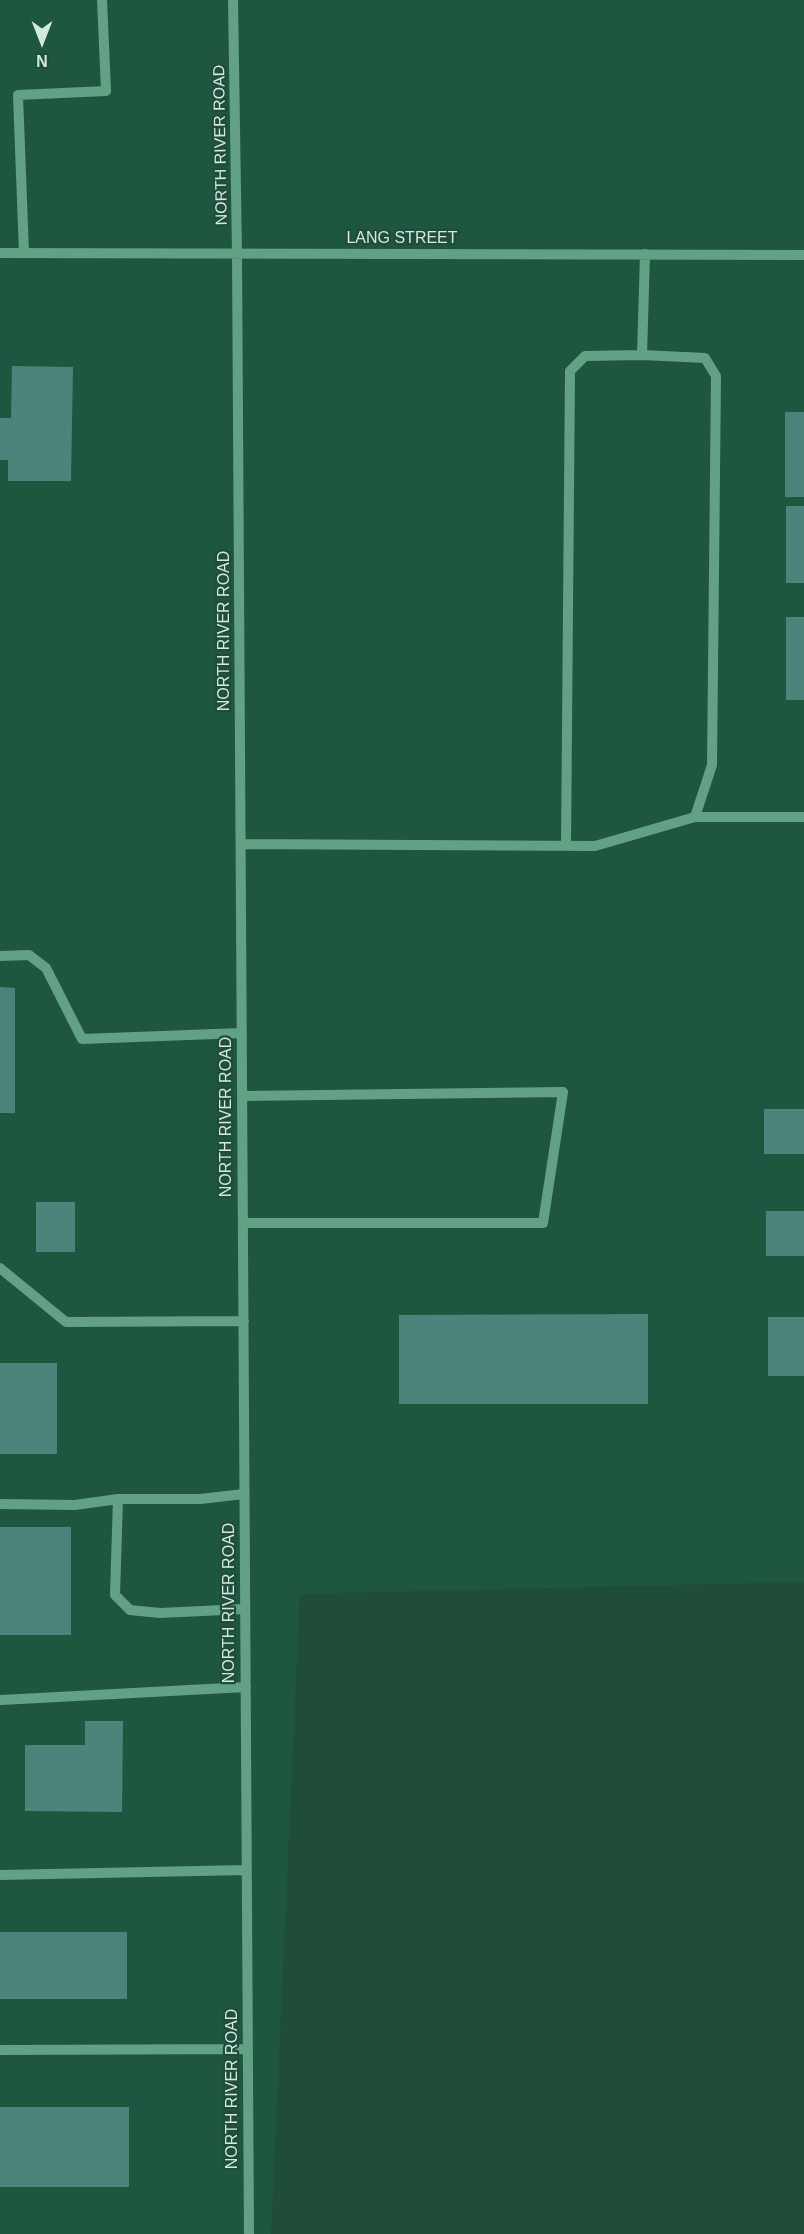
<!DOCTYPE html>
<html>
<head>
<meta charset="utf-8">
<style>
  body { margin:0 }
  #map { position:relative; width:804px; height:2234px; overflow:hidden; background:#204c3a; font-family:Helvetica,sans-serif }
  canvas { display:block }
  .north { position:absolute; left:12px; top:12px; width:60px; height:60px; -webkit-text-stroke:4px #204c3a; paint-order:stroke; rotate:180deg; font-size:16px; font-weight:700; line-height:24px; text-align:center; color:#d2eade }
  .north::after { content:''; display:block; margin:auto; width:21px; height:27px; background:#d2eade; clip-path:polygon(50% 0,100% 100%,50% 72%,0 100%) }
</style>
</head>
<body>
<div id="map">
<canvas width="804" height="2234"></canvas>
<div class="north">N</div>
</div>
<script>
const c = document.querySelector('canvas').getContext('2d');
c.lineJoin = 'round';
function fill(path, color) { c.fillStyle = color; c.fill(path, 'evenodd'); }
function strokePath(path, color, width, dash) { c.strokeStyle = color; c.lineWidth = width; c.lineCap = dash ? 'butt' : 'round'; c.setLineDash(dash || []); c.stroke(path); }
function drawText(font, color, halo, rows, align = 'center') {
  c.font = font + ' Helvetica,sans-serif'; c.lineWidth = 4.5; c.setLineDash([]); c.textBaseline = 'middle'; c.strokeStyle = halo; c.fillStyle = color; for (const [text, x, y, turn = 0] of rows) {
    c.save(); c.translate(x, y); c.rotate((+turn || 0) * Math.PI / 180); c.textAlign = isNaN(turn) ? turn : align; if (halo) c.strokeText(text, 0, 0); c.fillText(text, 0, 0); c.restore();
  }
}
const built = new Path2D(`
  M0 0H804V1582L300 1594 271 2234H0Z`);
const building = new Path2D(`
  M12 366 73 367 71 481H8V460H0V418H11Z
  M785 412H804V497H785Z
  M786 506H804V583H786Z
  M786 617H804V700H786Z
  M0 987 15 988V1113H0Z
  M764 1109H804V1154H764Z
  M36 1202H75V1252H36Z
  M766 1211H804V1256H766Z
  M648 1314V1404H399V1315Z
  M768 1317H804V1376H768Z
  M0 1363H57V1454H0Z
  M0 1527H71V1635H0Z
  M85 1721H123L122 1812 25 1811V1745H85Z
  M0 1932H127V1999H0Z
  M0 2107H129V2187H0Z`);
const minor = new Path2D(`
  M233 0 237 254 249 2234
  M0 253 804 255
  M24 253 18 95 106 91 102 0
  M645 254 642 355 705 358 716 376 712 765 695 817
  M241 844 595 846 695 817H804
  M566 846 570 371 585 356 642 355
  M0 956 29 955 46 968 82 1039 242 1033
  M242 1096 563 1092 543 1223H243
  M0 1268 66 1322 244 1321
  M118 1499 115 1595 130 1610 160 1613 245 1609
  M0 1504 75 1505 118 1499H200L244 1494
  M1 1700 246 1687
  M0 1875 247 1870
  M0 2050 248 2049`);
const streetNames = [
  ["NORTH RIVER ROAD",221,145,-91],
  ["LANG STREET",402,239],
  ["NORTH RIVER ROAD",225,631,-90],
  ["NORTH RIVER ROAD",227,1117,-90],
  ["NORTH RIVER ROAD",230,1603,-90],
  ["NORTH RIVER ROAD",233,2089,-90]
];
fill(built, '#1f5640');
fill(building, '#4d837b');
strokePath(minor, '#63a185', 10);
drawText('16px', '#d2eade', '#204c3a', streetNames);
</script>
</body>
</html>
